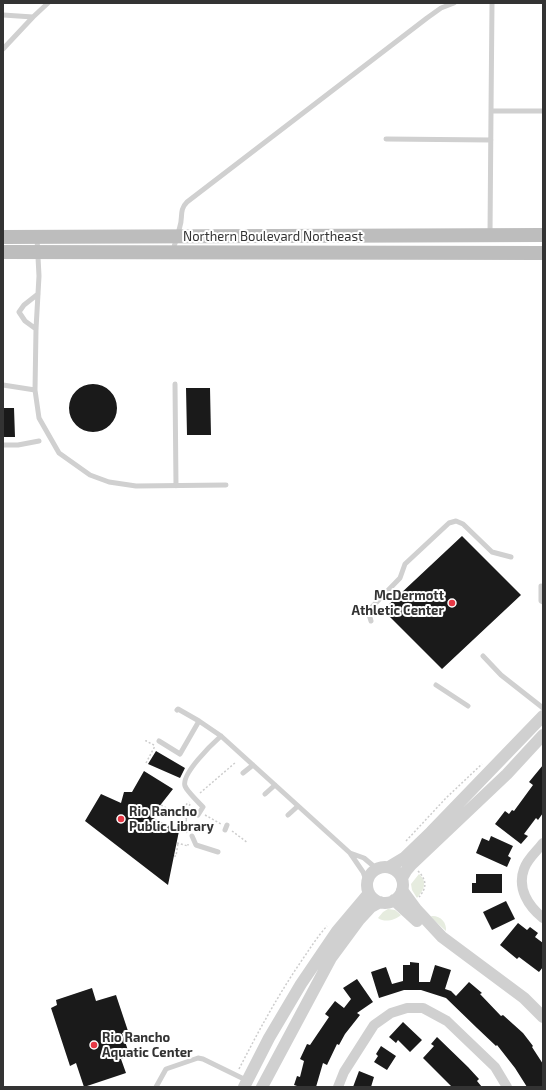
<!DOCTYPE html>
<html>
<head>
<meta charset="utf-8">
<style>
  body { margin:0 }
  #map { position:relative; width:546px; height:1090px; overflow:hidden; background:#fff; font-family:"Exo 2",sans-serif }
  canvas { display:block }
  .frame { position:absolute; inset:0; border:4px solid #333; pointer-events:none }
</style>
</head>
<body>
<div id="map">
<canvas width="546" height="1090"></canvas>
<div class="frame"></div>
</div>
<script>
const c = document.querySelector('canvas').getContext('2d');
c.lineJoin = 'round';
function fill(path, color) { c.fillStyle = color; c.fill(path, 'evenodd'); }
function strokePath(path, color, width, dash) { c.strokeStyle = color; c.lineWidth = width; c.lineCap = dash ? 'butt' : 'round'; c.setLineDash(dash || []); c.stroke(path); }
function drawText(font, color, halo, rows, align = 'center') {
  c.font = font + ' "Exo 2",sans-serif'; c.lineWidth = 4; c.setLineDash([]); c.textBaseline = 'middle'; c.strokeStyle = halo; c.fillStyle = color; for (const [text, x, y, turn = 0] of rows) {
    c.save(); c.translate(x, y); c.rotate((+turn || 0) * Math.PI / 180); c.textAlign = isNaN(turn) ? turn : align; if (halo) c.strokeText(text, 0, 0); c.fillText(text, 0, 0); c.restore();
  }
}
const green = new Path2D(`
  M419 874C428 882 424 890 417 898L412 890 411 884Z
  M388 909 395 910 401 915C395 920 385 923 378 918L383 912Z
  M431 916C440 915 447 922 446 931L433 919Z`);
const building = new Path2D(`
  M69 408a24 24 0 1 1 48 0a24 24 0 1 1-48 0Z
  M186 388H210L211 435H187Z
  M3 408H14L15 437H3Z
  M462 536 521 595 442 669 383 610Z
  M156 751 185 768 180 778 148 764Z
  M543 765V813L538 820 536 818 524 834 528 836 521 844 495 824 505 811 509 814 512 810 514 811 533 785 529 782Z
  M144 771 173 789 151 817 179 831 168 885 85 821 101 794 121 803 124 792H132Z
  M491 836 513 846 508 856 511 858 507 867 476 853 482 838 489 841Z
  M476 874H502V893H472V883H476Z
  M506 901 515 919 492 930 483 912Z
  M518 923 527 930 530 927 538 933 535 937 543 943V967L539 972 519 957 517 959 500 945Z
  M410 962 419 963V982H430L435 965 451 970 445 989 451 991 456 996 469 982 482 993 480 994 501 1016 503 1015 523 1033 533 1046 532 1047 543 1064V1087H527L515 1068 497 1045 496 1046 477 1028 446 998 421 990H404L379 998 371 972 386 967 392 984 403 981V965H410Z
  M357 979 373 1002 357 1013 360 1015 345 1034 339 1045 337 1044 327 1065 323 1063 316 1087H300L294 1085 297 1076 300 1077 304 1061 300 1059 307 1044 310 1045 329 1017 325 1014 335 1001 344 1008 351 999 343 988Z
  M92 988 96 1001 116 995 128 1031 122 1033 130 1056 121 1059 126 1073 84 1087 76 1063 70 1066 51 1008 57 1005 56 1000Z
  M403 1022 422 1040 410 1052 398 1040 396 1043 389 1037Z
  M437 1037 468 1067 479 1079 477 1081 482 1087H452L423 1058 434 1046 431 1044Z
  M381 1046 396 1056 387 1070 374 1062 378 1056 376 1054Z
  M359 1071 374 1077 371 1087H353Z`);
const path = new Path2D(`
  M146 740V741L154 745
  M146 763 155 746
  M200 793 236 762
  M161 805 187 819
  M177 813 189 802
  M205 815 221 824
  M232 831 248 843
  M187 833 185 827 190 803
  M406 841 446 798 482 764
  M177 843 188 846V844
  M174 856H176L178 843
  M418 871C427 880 427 888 419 897
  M239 1069C258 1032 277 997 300 963 309 950 317 937 327 926`);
const service = new Path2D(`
  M3 15 33 17 48 3
  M3 49 33 17
  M491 111 492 3
  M386 139 491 140
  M490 234 491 111H543
  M37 238 39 276 36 329 35 390 39 418 59 453 90 475 109 482 136 486 226 485
  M173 251C175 242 178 235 180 226 183 217 179 210 187 202L427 18 441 8 454 3
  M36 329 25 321 19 312 24 305 38 294
  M175 384 176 486
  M3 385 35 390
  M3 445H18L39 441
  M541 586V601L543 602
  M371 621 368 611 400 578 405 564 449 523 456 521 463 524 492 552 511 557
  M483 656 501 675 543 708
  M436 685 468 706
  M177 710 178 709 199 721 221 736 350 853 363 872 367 883
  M159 741 180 754 199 721
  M243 773 253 765
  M265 794 275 785
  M198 815 203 807C198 802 187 791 185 786 181 774 212 744 221 736
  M288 815 298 806
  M225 830 227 825
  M192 836 196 845 218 852
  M350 853 364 858 377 869
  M156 1087 166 1069 198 1058 203 1059 248 1081`);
const minor = new Path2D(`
  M543 843C537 851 527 859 524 869 517 888 528 906 543 918
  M338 1087 344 1072 374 1025 391 1013 407 1008H423L447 1021 495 1067 507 1087`);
const tertiary = new Path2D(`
  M367 885a18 18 0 1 1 36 0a18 18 0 1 1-36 0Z
  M389 867 404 858 431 832 543 716
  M402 878 406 871 411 865 507 774 543 735
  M402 890 416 909 442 937 524 998 543 1017
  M394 900 417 921
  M244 1087 269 1038 301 984 337 931 369 893
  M262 1087 331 958 359 920 371 907 380 902`);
const secondary = new Path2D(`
  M3 237 543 235
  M3 252 543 253`);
const markers = [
  [452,603,4,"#e63946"],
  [121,819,4,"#e63946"],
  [94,1045,4,"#e63946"]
];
const streetNames = [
  ["Northern Boulevard Northeast",273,237]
];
const poiNames = [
  ["McDermott",444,596,"right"],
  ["Athletic Center",444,611,"right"],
  ["Rio Rancho",129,812],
  ["Public Library",129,827],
  ["Rio Rancho",102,1038],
  ["Aquatic Center",102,1053]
];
fill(green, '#e6ecdf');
fill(building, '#1a1a1a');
strokePath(path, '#cdcdcd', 1.5, [2, 2]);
strokePath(service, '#d0d0d0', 5);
strokePath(minor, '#d0d0d0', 10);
strokePath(tertiary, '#d0d0d0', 12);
strokePath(secondary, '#bdbdbd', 14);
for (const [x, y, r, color] of markers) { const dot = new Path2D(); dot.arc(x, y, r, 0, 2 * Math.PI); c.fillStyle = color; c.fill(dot); strokePath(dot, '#fff', 1.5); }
drawText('13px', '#333', '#fff', streetNames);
drawText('bold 13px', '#333', '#fff', poiNames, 'left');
</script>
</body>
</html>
